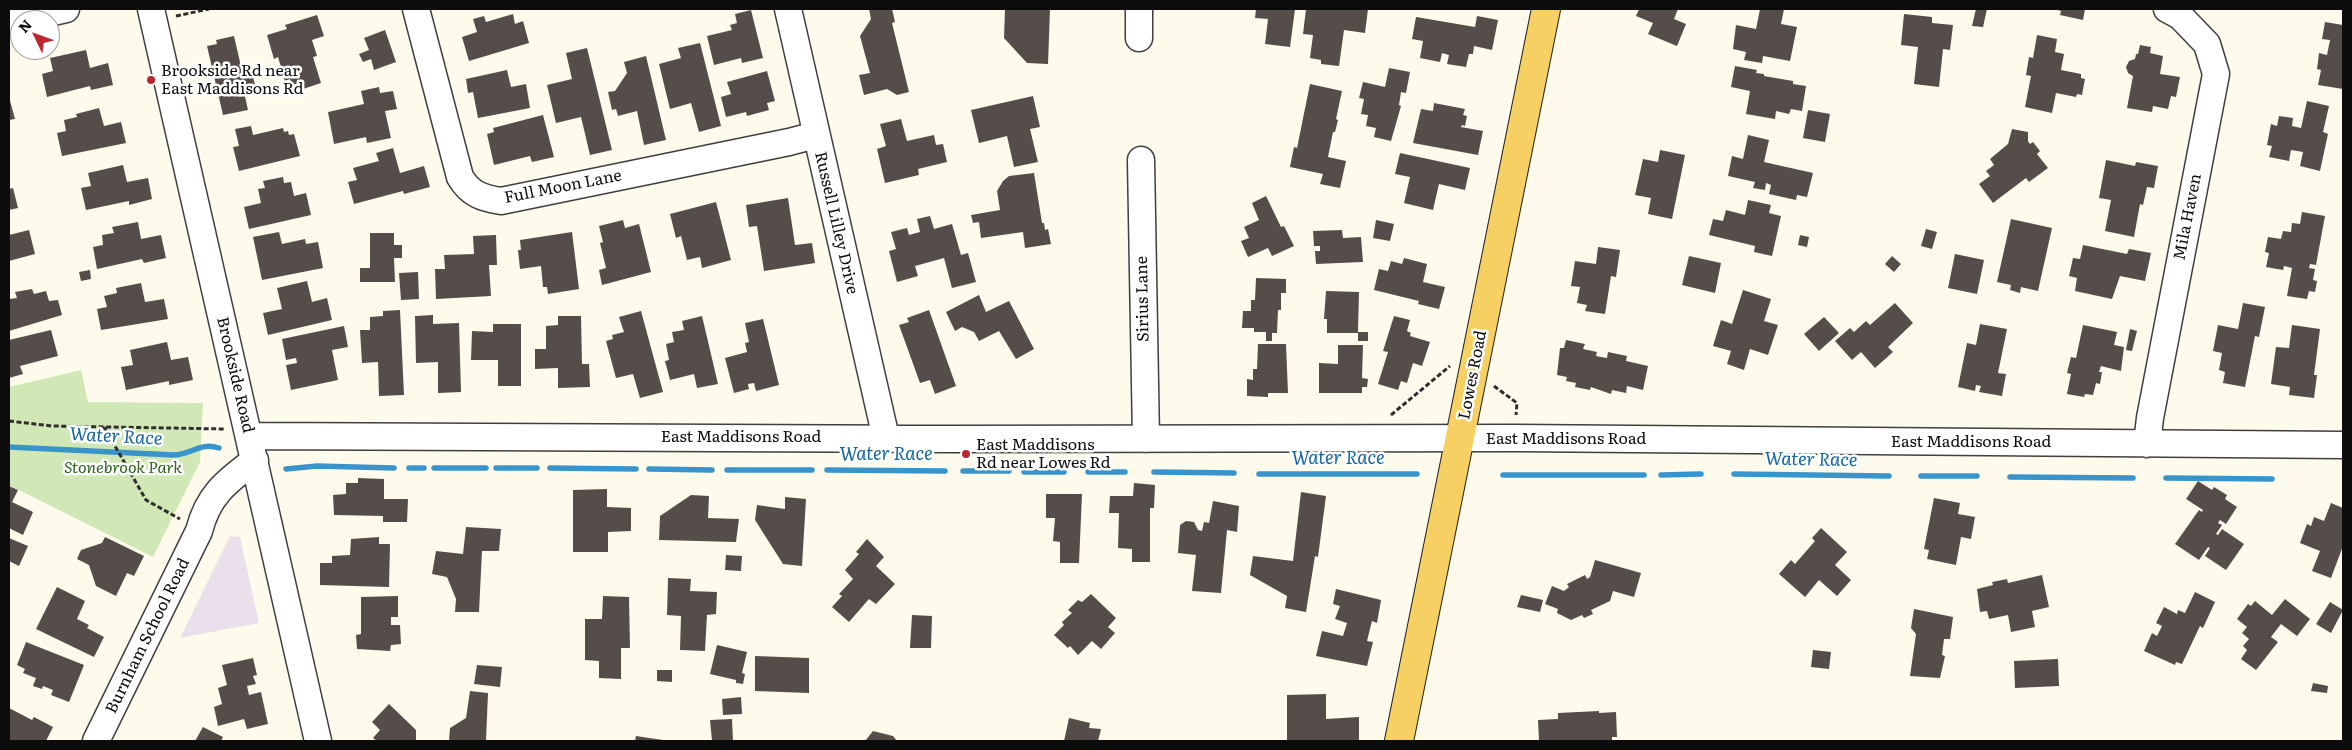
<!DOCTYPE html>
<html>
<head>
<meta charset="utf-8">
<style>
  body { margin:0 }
  #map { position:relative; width:2352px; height:750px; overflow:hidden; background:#fffbec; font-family:Literata,serif }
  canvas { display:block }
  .frame { position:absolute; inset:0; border:10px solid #0c0c0c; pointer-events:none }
  .north { position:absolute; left:10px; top:10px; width:50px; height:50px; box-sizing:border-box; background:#fff; border:1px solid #9e9e9e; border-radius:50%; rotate:312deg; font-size:14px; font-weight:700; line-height:20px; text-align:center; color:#0c0c0c }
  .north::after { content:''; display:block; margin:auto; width:18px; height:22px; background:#bb2630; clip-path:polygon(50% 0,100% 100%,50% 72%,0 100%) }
</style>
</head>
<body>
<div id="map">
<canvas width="2352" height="750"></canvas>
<div class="frame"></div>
<div class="north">N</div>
</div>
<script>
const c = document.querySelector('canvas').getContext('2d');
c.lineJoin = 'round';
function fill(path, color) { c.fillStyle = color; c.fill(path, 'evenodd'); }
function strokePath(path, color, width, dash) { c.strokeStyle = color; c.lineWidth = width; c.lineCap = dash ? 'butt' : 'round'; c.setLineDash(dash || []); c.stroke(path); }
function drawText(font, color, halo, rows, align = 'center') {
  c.font = font + ' Literata,serif'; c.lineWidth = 5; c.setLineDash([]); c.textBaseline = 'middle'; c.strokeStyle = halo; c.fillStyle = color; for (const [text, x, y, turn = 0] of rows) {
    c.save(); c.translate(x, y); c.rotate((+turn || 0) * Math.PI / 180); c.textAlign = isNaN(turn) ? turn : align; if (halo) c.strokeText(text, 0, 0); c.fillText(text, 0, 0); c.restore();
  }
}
const industrial = new Path2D(`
  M230 536 240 537 259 623 180 638Z`);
const green = new Path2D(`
  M81 370 88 402 203 403 200 462 153 557 9 485V387Z`);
const stream = new Path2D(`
  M9 447 174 455C193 454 200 442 219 448
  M409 468H424
  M434 468H486
  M496 468H537
  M550 468 636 469
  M286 469 317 466 394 468
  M649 469 712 470
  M727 470H812
  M827 470 945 471
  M963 471H1009
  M1024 472H1064
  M1088 472H1125
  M1154 472 1234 473
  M1259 474H1417
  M1734 474 1889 476
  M1503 475H1644
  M1661 475 1701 474
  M1921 476H1977
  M2010 477 2133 478
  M2166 478 2272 479`);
const building = new Path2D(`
  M869 9H892L895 22 892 23 909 92 897 95 887 89 864 95 859 75 870 73 860 36 871 19Z
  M1005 9H1050L1048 64 1027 63 1004 38Z
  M1256 9H1295L1290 47 1265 44 1268 19 1255 18Z
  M1306 9H1368L1365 33 1344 30 1339 66 1321 64V60L1310 58 1313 35 1303 34Z
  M1639 9H1678L1674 19 1686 24 1677 46 1648 34 1653 23 1636 16Z
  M1760 9H1784L1781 24 1797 27 1790 61 1763 56 1762 63 1744 60 1746 52 1733 49 1736 25 1756 29Z
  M1976 9H1987L1983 27 1972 26Z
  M2055 9H2085L2083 20 2060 15 2061 11Z
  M751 10 763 58 742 63 741 58 714 65 707 36 732 30 730 25 737 23 735 14Z
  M513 14 515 24 523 21 529 43 469 61 462 37 477 32 473 19 484 16 486 22Z
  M1904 14 1932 17V23L1953 25 1950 50 1943 49 1939 87 1914 84 1918 47 1901 45Z
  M317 15 324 36 312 40 317 56 313 57 321 83 294 92 290 79 285 81 278 57 274 59 267 35 287 29 285 25Z
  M1477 16 1498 20 1492 50 1474 46 1473 54H1469L1466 67 1447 64 1449 55 1442 53 1440 62 1420 58 1423 41 1412 39 1416 17 1475 27Z
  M2325 22 2343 25V89L2318 85 2321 70 2317 69 2319 53 2327 55 2330 40 2322 39Z
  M385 30 396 62 374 70 371 59 363 62 359 54 369 50 364 38Z
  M2037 35 2057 39 2055 52 2064 54 2061 70 2081 74V78L2085 79 2082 95 2077 94 2076 97 2056 93 2052 113 2025 107 2031 76 2026 75 2029 57 2033 58Z
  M234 36 243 75 252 73 256 89 244 92 248 110 223 115 207 46 217 44 216 40Z
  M700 43 721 126 699 132 691 103 670 109 659 64 681 58 678 48Z
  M2140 45 2151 47 2150 53 2163 56 2160 74 2180 77 2176 97 2171 96 2168 109 2153 106 2152 112 2127 108 2133 76 2128 73 2126 67 2129 61 2135 59 2136 54H2138Z
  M587 48 612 150 590 155 581 117 556 123 547 85 572 79 566 53Z
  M86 50 90 68 108 63 113 85 91 90 90 86 47 97 42 74 53 71 50 58Z
  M646 56 666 140 644 145 637 111 618 116 616 109 612 110 608 92 615 91 627 73 624 62Z
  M1735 66 1757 70 1756 73 1764 74V76L1793 81V84L1806 86 1802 111 1791 109 1789 114 1776 111 1775 119 1746 114 1750 91 1731 87Z
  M1389 68 1410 72 1406 93 1401 92 1399 105 1401 106 1391 141 1374 137 1376 128 1366 126 1368 115 1361 114 1364 99 1359 98 1363 82 1385 87Z
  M507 70 511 87 526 84 530 108 478 118 473 92 468 93 466 79Z
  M767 71 775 101 767 103 769 110 747 116 746 112 726 117 721 97 731 94 727 82Z
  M1310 84 1342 91 1336 119 1338 120 1335 132H1333L1328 157 1346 161 1340 188 1320 184 1323 174 1290 167 1294 147 1297 148Z
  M379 87 380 93 393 91 397 109 385 111 391 138 367 143 366 137 334 144 328 112 364 104 361 91Z
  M1033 96 1040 127 1030 129 1038 162 1014 167 1007 136 979 143 971 110Z
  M9 97 15 119 9 120Z
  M2307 101 2329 106 2323 132 2328 134 2320 171 2300 166 2303 152 2291 150 2289 161 2269 157 2272 146 2267 145 2271 124 2277 126 2279 116 2293 118 2292 126 2301 128Z
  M1434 103 1465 109 1463 115 1467 116 1465 126 1462 125 1461 127 1483 131 1478 155 1413 143 1421 109 1433 111Z
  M99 108 104 126 121 122 126 143 62 156 57 133 66 131 64 120 77 117 76 114Z
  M1808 110 1830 114 1825 142 1803 138Z
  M543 115 554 157 532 162 530 156 494 165 487 134 494 132 493 128Z
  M901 119 907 141 934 135 936 145 943 144 947 162 918 169 919 175 885 183 877 149 886 146 880 124Z
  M251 126 253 135 283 128 284 132 288 131 289 135 294 134 300 156 239 171 233 147 239 146 235 129Z
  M2012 129 2028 132V141L2030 144 2033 142 2040 151 2037 154 2048 168 2029 182 2026 178 1993 203 1979 184 1990 176 1986 171 1994 165 1990 159 2008 144Z
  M1748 135 1769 140 1764 162 1813 173 1807 197 1797 195 1796 200 1769 194 1771 185 1766 183 1765 190 1753 188 1755 182 1728 176 1732 156 1743 159Z
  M393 148 400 173 424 166 430 187 404 194 403 191 354 204 348 182 357 180 353 168 379 161 376 153Z
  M1660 150 1685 155 1672 219 1648 214 1651 198 1635 195 1643 159 1658 162Z
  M1400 153 1470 168 1465 190 1439 184 1433 210 1404 203 1410 177 1395 174Z
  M2106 160 2135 166 2136 162 2158 166 2154 188 2147 187 2143 205 2140 204 2134 237 2105 231 2111 200 2099 198Z
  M123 165 127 182 148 178 152 199 129 205V201L86 210 81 188 91 186 88 173Z
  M1034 173 1042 223H1044L1045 230 1048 229 1051 244 1025 248 1023 232 981 238 979 222 973 223 971 215 1000 210 997 191 1003 181 1009 176Z
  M283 177 284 183 291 182 294 196 306 193 311 215 249 229 244 207 261 203 258 189 265 188 263 181Z
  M13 188 18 208 9 210V189Z
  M1266 196 1281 227 1284 226 1294 246 1272 256 1268 248 1248 257 1241 241 1249 238 1244 227 1259 220 1252 203Z
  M788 198 795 245 812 243 815 263 764 271 757 226 749 227 746 205Z
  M1748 200 1771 205 1769 213 1781 216 1772 256 1754 252 1755 246 1709 235 1713 219 1723 221 1726 210 1745 215Z
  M716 202 731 260 702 268 700 257 687 260 681 236 676 238 670 214Z
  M2302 212 2325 216 2316 265 2310 264 2309 268 2315 269 2313 280 2317 281 2315 292 2309 291 2307 299 2287 296 2292 268 2284 266 2283 270 2266 267 2269 253 2265 252 2268 237 2281 239 2283 231 2291 232 2292 223 2300 224Z
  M930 216 934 229 952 224 961 255 968 253 976 282 952 288 944 258 915 266 918 276 897 282 889 251 896 249 891 232 907 228 909 235 920 232 917 219Z
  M2011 219 2052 228 2038 291 2021 287 2020 293 2010 290 2011 285 1997 282Z
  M623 220 625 228 639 224 651 272 602 285 599 270 606 268 600 243 603 242 599 226Z
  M1376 220 1394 224 1390 241 1373 238Z
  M138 222 141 239 161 235 166 258 144 263 142 259 97 269 93 247 103 245 102 235 114 233 112 227Z
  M1926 229 1937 232 1932 249 1921 246Z
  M29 230 35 254 9 261V235Z
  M1342 230 1343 238 1361 237 1363 262 1316 264 1315 251H1320V246H1314L1313 231Z
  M279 232 282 244 305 239 306 244 318 242 323 268 262 280 253 237Z
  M572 232 579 289 548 294 547 287H543L541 266 520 269 518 250H521L520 240Z
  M370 233H394V245H402V258H394L395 282H360V268H370Z
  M496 235 497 265H489L491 296 436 299 435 269H445L444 255 474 254 473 236Z
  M1800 235 1809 237 1807 247 1798 245Z
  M2083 245 2127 254 2129 249 2151 253 2145 281 2120 276 2112 299 2075 291 2077 278 2069 276 2073 258 2080 259Z
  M1598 247 1620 250 1616 277 1611 276 1605 314 1585 311 1587 305 1577 303 1580 287 1571 286 1575 261 1596 264Z
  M1955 254 1984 260 1977 294 1948 288Z
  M1689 256 1721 263 1715 293 1682 285Z
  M1892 256 1901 264 1894 272 1885 264Z
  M1404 258 1427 264 1423 282 1445 287 1439 309 1418 304 1419 301 1374 290 1379 269 1388 271 1391 261 1402 264Z
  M90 270 91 279 81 281 79 272Z
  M418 272 419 299 401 300 399 273Z
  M1256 278 1286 279V293H1281V310H1278L1277 333H1272V341H1266V332H1254V328H1242L1243 311H1251V300H1255Z
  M307 281 312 302 327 298 332 320 268 335 263 313 282 309 277 288Z
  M141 283 145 302 164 299 168 319 101 330 97 309 107 307 104 296 117 293 116 288Z
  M32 289 34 294 46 291 49 301 58 300 62 315 9 331V299L17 298 15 292Z
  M1743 290 1771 299 1764 321 1778 325 1768 355 1750 349 1744 370 1727 364 1731 351 1713 346 1721 320 1732 324Z
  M1326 291 1359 292 1358 332H1368V341H1358V333H1327V319H1324Z
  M979 295 986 312 1009 301 1034 349 1016 359 999 331 979 341 974 332 962 327 955 331 946 312Z
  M1895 303 1913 323 1888 347 1893 352 1875 368 1861 352 1852 360 1835 341 1850 328 1854 332 1866 321 1870 325Z
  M2243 303 2265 307 2259 337 2255 336 2245 387 2223 383 2225 372 2219 370 2222 353 2213 351 2218 325 2238 329Z
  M400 310 404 395 379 396 378 362 362 363 360 330H370V317L383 316V311Z
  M929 310 956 386 935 394 930 380 920 383 899 325 909 322 907 318Z
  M641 311 663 392 640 398 633 374 616 378 606 341 613 339 612 335 624 332 619 317Z
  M433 315V324L459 323 461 392 438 393V362L416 363 415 316Z
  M558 316H581L582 364H589L590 387 558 388V368L535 369V349H546V326L558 325Z
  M702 316 718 384 697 388 694 374 670 380 665 361 669 360 666 344 674 342 672 332 684 330 682 321Z
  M1394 316 1410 320 1407 331 1411 333 1410 336 1430 342 1422 366 1413 363 1407 383 1401 381 1398 390 1378 384 1388 352 1383 351Z
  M1824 317 1839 333 1819 351 1804 334Z
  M763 319 779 385 756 391 754 383 748 384 749 389 734 393 725 358 747 352 745 343 749 342 745 323Z
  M493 324H521V386H498V360H471L472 331 493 332Z
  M1980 324 2007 329 1998 373 2006 374 2002 396 1979 392 1981 386 1976 385 1975 391 1958 387 1967 343 1976 345Z
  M2083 325 2117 332 2114 345 2124 347 2121 371 2101 366 2099 372H2102L2100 384 2096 383 2093 395 2085 394 2084 397 2067 394 2071 374 2067 373 2071 357 2076 358Z
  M2292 325 2320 329 2314 375H2317L2314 398 2289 395 2290 387 2271 384 2276 347 2289 348Z
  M344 326 348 347 332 350 338 380 291 390 286 365 297 363 296 358 286 360 282 339Z
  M2130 329 2137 331 2132 351 2126 350Z
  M51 330 58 356 20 366 23 374 9 378V340Z
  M1566 340 1585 344 1583 349 1597 352 1596 356 1607 358 1608 352 1627 356 1626 361 1648 366 1643 390 1627 386 1626 393 1612 390 1611 394 1591 387 1590 390 1575 387 1576 383 1566 381 1567 377 1557 375 1560 348H1564Z
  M167 342 171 360 188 357 193 380 169 385V381L126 390 121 367 133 365 130 350Z
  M1258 344H1286L1288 393H1268V397L1247 396V379L1253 380V369H1257Z
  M1338 345H1363L1362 378 1368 379 1367 387H1362V393H1319V363L1338 364Z
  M358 478 384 479V499H408L407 522H383V516L334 515 333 495 346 494V483H358Z
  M2198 481 2212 490 2214 487 2227 495 2225 499 2237 507 2226 524 2220 520 2218 523 2222 525 2216 534 2218 535 2222 529 2244 544 2226 570 2205 556 2210 548 2208 547 2199 560 2175 544 2199 510 2202 512 2203 510 2186 499Z
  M1134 483 1155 485 1154 508H1150V562H1132V549L1118 548 1119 513H1109L1110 496H1133Z
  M9 486 18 490 12 502 33 512 23 535 9 528Z
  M607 489V507L631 508V531L608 532V552H573V490Z
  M1301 492 1326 496 1318 557 1315 556 1306 612 1285 608 1287 596 1250 575 1253 556 1293 561Z
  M1046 494H1082L1079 563H1060V542L1053 541 1055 518H1046Z
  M691 495 709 496 708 518 739 519 736 542 659 540 660 516Z
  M785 497 806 499 802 566 783 564 755 520 757 505 785 509Z
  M1934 498 1960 503 1958 514 1975 517 1971 539 1961 537 1956 565 1927 559 1929 550 1924 549Z
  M1213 501 1239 506 1237 532 1227 530 1221 593 1192 591 1196 555 1178 553 1180 525 1186 521 1194 522 1198 530 1202 531 1204 522 1209 523Z
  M2331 503 2343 508V546L2331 578 2312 571 2320 551 2300 543 2307 524 2311 526 2314 517 2324 521Z
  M466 527 501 529 499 551H482L479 612H455L456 599 447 577 432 574 436 551 463 554Z
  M1821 528 1847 552 1835 565 1851 580 1837 596 1819 580 1805 597 1779 574 1791 560 1795 564 1815 541 1812 538Z
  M105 537 144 556 134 576 127 573 116 596 96 586 89 565 77 559 81 550 102 543Z
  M379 537V544H390L389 587 320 585V563H332V556L350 555 351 539Z
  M9 538 28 546 19 566 9 561Z
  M867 539 884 557 876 566 895 584 876 604 869 599 849 622 832 607 842 596 839 594 853 579 845 570 859 554 856 552Z
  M726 555 742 556 741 571 725 570Z
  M1595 560 1641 573 1634 597 1613 591 1610 601 1591 610 1593 614 1584 618 1582 615 1571 620 1557 613 1558 609 1545 604 1552 586 1564 591 1569 587 1567 584 1585 575 1587 579 1590 577Z
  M2042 575 2049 607 2032 611 2035 627 2011 632 2008 615 1989 619 1987 611 1980 612 1977 589 1993 585 1992 582 2007 579 2008 583Z
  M668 578 691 579 690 591 717 592 716 614 707 615 705 651 680 650 681 616 667 615Z
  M57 587 85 601 77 619 89 625 87 628 104 637 94 657 36 629Z
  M1336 589 1381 600 1377 623 1372 621 1367 641 1373 642 1367 666 1316 656 1322 631 1343 636 1347 623 1335 619 1340 606 1333 604Z
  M2195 592 2215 602 2203 628 2200 626 2182 664 2176 662 2175 665 2144 651 2152 633 2157 636 2162 626 2156 623 2164 607 2177 614 2178 610 2185 613Z
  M1091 594 1116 618 1108 627 1115 633 1101 649 1092 641 1078 655 1070 646 1068 648 1054 635 1064 625 1062 622 1072 613 1068 610 1078 600 1082 602Z
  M1521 595 1543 600 1540 612 1517 607Z
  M398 596V617H391V625H400L401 644 391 645 390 651 357 649 356 635 361 634V597Z
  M603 596 629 597 630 648H621V679L599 678V661L585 660V619H602Z
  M2285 599 2310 619 2297 636 2281 624 2271 637 2278 642 2256 670 2241 659 2247 650 2243 646 2249 639 2242 633 2247 627 2237 619 2248 604 2251 606 2255 601 2272 615Z
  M2330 602 2343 610 2331 633 2316 624Z
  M1914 609 1953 617 1950 639H1944L1942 655 1945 656 1940 678 1910 676 1916 634 1911 628Z
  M912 615 932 616 931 648H910Z
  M26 642 84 665 69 702 51 695 53 690 43 686 42 689 33 686 36 678 23 673 25 669 17 665Z
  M717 645 747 652 742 673 745 674 743 684 736 683V680L710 674Z
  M1813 650 1831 652 1829 669 1811 667Z
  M755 656 809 658V693L755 691Z
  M253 658 257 675 253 676 256 684 247 686 249 695 261 692 268 724 247 729 244 719 218 726 214 707 222 704 218 688 227 685 222 665Z
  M2058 659 2059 686 2015 688 2014 661Z
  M477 665 502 667 500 687 474 684Z
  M657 670H672V682L657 681Z
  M2313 683 2328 686 2327 693 2311 691Z
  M470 691 488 693 486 741H449L450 728 466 718Z
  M1326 694V719L1359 717V741H1287V695Z
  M741 697 742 714 723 715 722 699Z
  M389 704 416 730V741H377L373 738 380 730 372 722Z
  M9 708 32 720 34 717 53 727 46 741H9Z
  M1599 711V713L1616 712 1617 737H1612V741H1539L1538 720 1558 719V713Z
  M1069 718 1090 723 1089 728 1101 729 1098 741H1064Z
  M732 719 733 741H712L710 720Z
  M203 727 223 737 221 741H195Z
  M873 731 893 736 897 741H865Z
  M636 736 663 740 662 741H635Z`);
const path = new Path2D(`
  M176 16 209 9
  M1494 386 1517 403 1516 415
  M1391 415 1450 366
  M9 421 52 426 225 429
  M104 427 146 500 180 519`);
const minor = new Path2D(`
  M151 9 318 741
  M416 9 460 177C470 194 482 198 501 201L789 142 816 135
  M788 9 886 438
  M9 22 66 9
  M1139 38V9
  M1141 160 1146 439
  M249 436 953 439 1515 438 2343 445
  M2147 444 2150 418 2216 74 2207 44 2180 16 2167 9
  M96 741 199 531C208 495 226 482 255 460`);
const major = new Path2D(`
  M1399 741 1546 9`);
const markers = [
  [151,80,5,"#bb2630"],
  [966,454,5,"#bb2630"]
];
const poiNames = [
  ["Brookside Rd near",161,71],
  ["East Maddisons Rd",161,89],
  ["East Maddisons",976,445],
  ["Rd near Lowes Rd",976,463]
];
const streetNames = [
  ["Full Moon Lane",563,187,-11],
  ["Mila Haven",2188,217,-79],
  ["Russell Lilley Drive",836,223,77],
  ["Sirius Lane",1143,299,-91],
  ["Brookside Road",235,375,77],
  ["Lowes Road",1473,375,-79],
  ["East Maddisons Road",741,437],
  ["East Maddisons Road",1566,439],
  ["East Maddisons Road",1971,442],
  ["Burnham School Road",148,636,-64]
];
const parkNames = [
  ["Stonebrook Park",123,468]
];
const waterNames = [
  ["Water Race",116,437,3],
  ["Water Race",886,455],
  ["Water Race",1338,459],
  ["Water Race",1811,460,1]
];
fill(industrial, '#eae0eb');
fill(green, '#d1e8b6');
strokePath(stream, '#3994cc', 5.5);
fill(building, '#554d49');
strokePath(minor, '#3f3f3f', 29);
strokePath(major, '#1d1d1d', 30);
strokePath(path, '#2e2e2e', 3, [5, 2.5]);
strokePath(minor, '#fff', 26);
strokePath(major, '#f7d063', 28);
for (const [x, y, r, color] of markers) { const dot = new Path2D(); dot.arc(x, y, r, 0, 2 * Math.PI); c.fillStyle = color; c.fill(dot); strokePath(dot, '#fff', 2); }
drawText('16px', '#0c0c0c', '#fff', poiNames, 'left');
drawText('16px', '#0c0c0c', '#fff', streetNames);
drawText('italic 16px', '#2e631e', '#fff', parkNames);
drawText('italic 18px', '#17659d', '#fff', waterNames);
</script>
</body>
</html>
